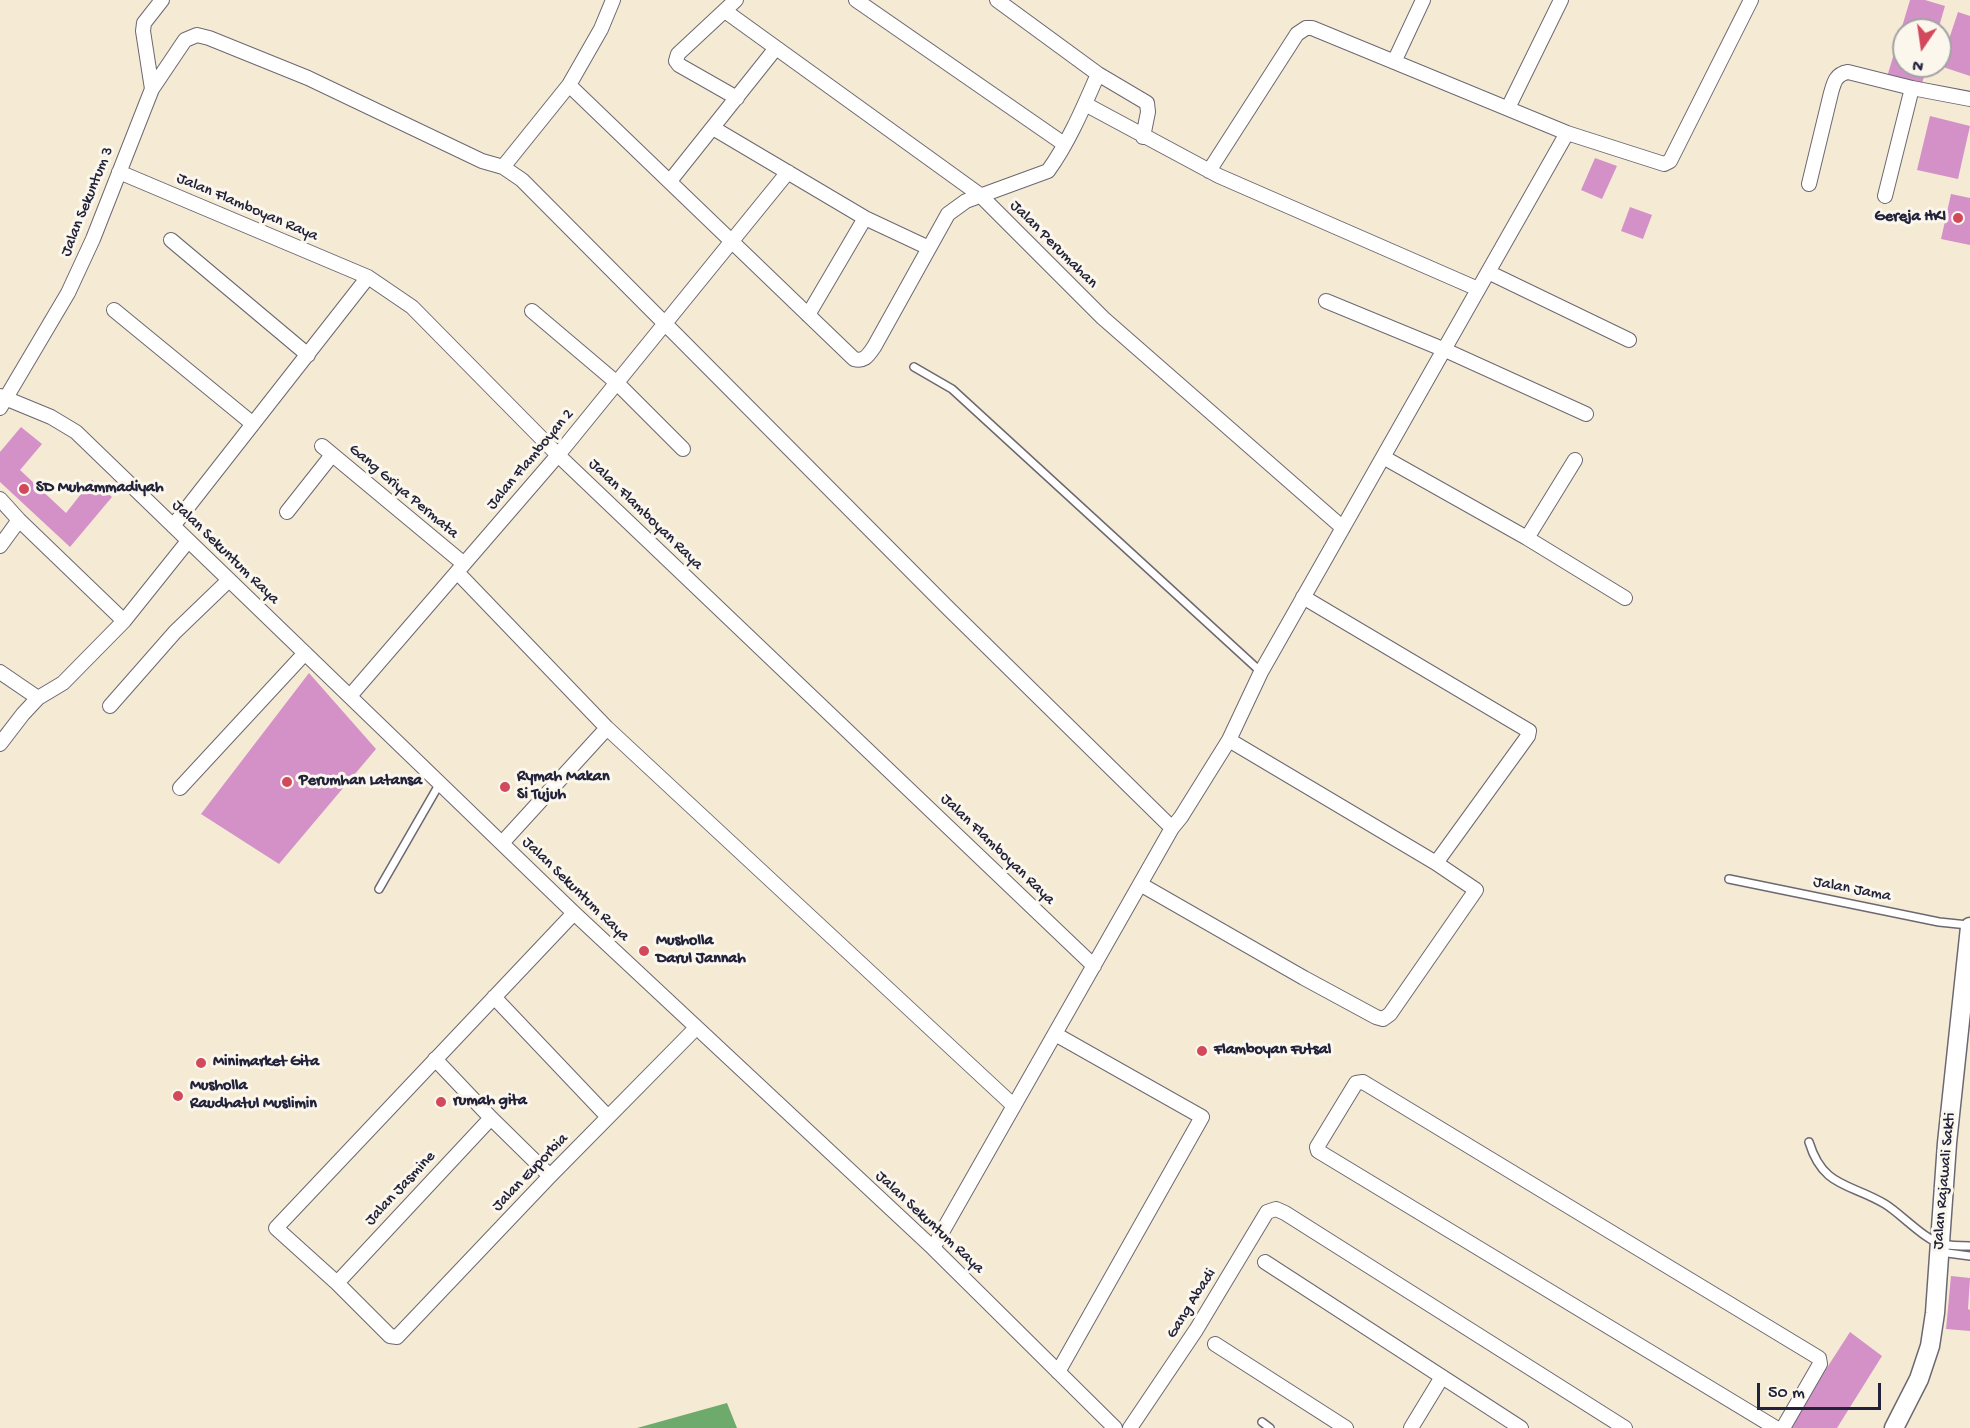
<!DOCTYPE html>
<html>
<head>
<meta charset="utf-8">
<style>
  body { margin:0 }
  #map { position:relative; width:1970px; height:1428px; overflow:hidden; background:#f5ebd5; font-family:"Gochi Hand",sans-serif }
  canvas { display:block }
  .north { position:absolute; left:1892px; top:18px; width:60px; height:60px; box-sizing:border-box; background:#fbf7ec; border:2px solid #a4a2a5; border-radius:50%; rotate:193deg; font-size:16px; font-weight:700; line-height:24px; text-align:center; color:#22223b }
  .north::after { content:''; display:block; margin:auto; width:21px; height:27px; background:#d1495b; clip-path:polygon(50% 0,100% 100%,50% 72%,0 100%) }
  .scale { position:absolute; left:1757px; top:1383px; width:124px; height:27px; box-sizing:border-box; border:3px solid #22223b; border-top:0; padding-left:8px; font-size:18px; line-height:21px; white-space:nowrap; color:#22223b; -webkit-text-stroke:4px #fbf7ec; paint-order:stroke }
</style>
</head>
<body>
<div id="map">
<canvas width="1970" height="1428"></canvas>
<div class="north">N</div>
<div class="scale">50 m</div>
</div>
<script>
const c = document.querySelector('canvas').getContext('2d');
c.lineJoin = 'round';
function fill(path, color) { c.fillStyle = color; c.fill(path, 'evenodd'); }
function strokePath(path, color, width, dash) { c.strokeStyle = color; c.lineWidth = width; c.lineCap = dash ? 'butt' : 'round'; c.setLineDash(dash || []); c.stroke(path); }
function drawText(font, color, halo, rows, align = 'center') {
  c.font = font + ' "Gochi Hand",sans-serif'; c.lineWidth = 6; c.setLineDash([]); c.textBaseline = 'middle'; c.strokeStyle = halo; c.fillStyle = color; for (const [text, x, y, turn = 0] of rows) {
    c.save(); c.translate(x, y); c.rotate((+turn || 0) * Math.PI / 180); c.textAlign = isNaN(turn) ? turn : align; if (halo) c.strokeText(text, 0, 0); c.fillText(text, 0, 0); c.restore();
  }
}
const forest = new Path2D(`
  M727 1403 737 1428H637Z`);
const building = new Path2D(`
  M1910 0H1925L1945 6 1938 30H1904V66H1927L1921 87 1887 77Z
  M1958 12 1970 16V76L1940 66Z
  M1930 116 1970 126 1958 179 1917 170Z
  M1595 158 1617 166 1602 199 1581 190Z
  M1951 194 1970 198V245L1941 239Z
  M1630 207 1652 215 1643 239 1621 231Z
  M21 427 42 444 20 470 66 513 92 480 112 497 70 547 0 482V452Z
  M309 673 376 749 279 864 201 814Z
  M1951 1276 1970 1278 1968 1309 1970 1310V1331L1946 1329Z
  M1850 1332 1882 1356 1837 1428H1788Z`);
const service = new Path2D(`
  M914 367 952 389 1261 672
  M1729 879 1939 922 1968 925
  M379 889 440 783
  M1809 1142C1823 1188 1850 1183 1885 1204 1900 1213 1926 1241 1942 1244 1951 1246 1961 1246 1970 1246
  M1940 1252 1970 1256
  M1262 1422 1270 1428`);
const minor = new Path2D(`
  M736 0 678 54 676 61 679 65 737 98
  M856 0 1064 144
  M997 0 1098 74 1147 103 1148 112 1143 137
  M725 11 980 195 1103 318 1343 528
  M1394 62 1423 0
  M569 85 854 359C865 362 868 355 874 347L948 214 966 201 1048 171C1069 142 1084 106 1098 74
  M152 89 185 40 197 35 209 38 308 78 482 161 503 167 522 180 949 609 1172 828
  M1085 104 1219 176 1478 289
  M1508 108 1561 0
  M713 128 865 218 929 248
  M503 167 569 85 601 29 613 0
  M1209 171 1297 34 1306 28H1312L1567 133 1664 164 1670 161 1751 0
  M119 172 368 277 412 307 558 455 1094 966
  M670 181 776 48
  M1809 184 1831 93C1834 82 1836 74 1848 72L1912 88 1970 99
  M1885 196 1912 88
  M171 240 308 355
  M1488 272 1629 340
  M1326 301 1445 350 1586 414
  M114 310 253 424
  M532 311 617 383 683 449
  M808 315 865 218
  M0 396 51 417 76 432 574 913 933 1248 1115 1428
  M0 408 68 293 93 239 152 89 143 31 144 23 162 0
  M322 446 464 564
  M1383 457 1527 538 1625 598
  M0 499 19 520 124 621 188 541
  M287 512 332 455
  M173 526 368 277
  M1527 538 1575 460
  M0 546 19 520
  M457 572 607 728 1014 1106
  M1303 597 1529 731 1528 736 1436 863
  M0 672 38 698
  M350 696 558 455 788 172
  M110 706 175 632 229 580
  M0 744 23 714 38 698 63 683 124 621
  M180 788 305 653
  M502 843 607 728
  M1140 884 1304 978 1376 1017 1383 1019 1390 1014 1476 890 1436 863 1229 740
  M574 913 276 1228 337 1283 390 1336 397 1337 550 1176 695 1029
  M494 997 608 1117
  M1055 1034 1202 1117 1058 1372
  M435 1059 491 1118 550 1176
  M933 1248 1172 828 1181 817 1229 740 1261 672 1567 133
  M1265 1262 1521 1428
  M337 1283 491 1118
  M1215 1344 1346 1428
  M1130 1428 1196 1330 1267 1212 1276 1209 1285 1213 1625 1428
  M1411 1428 1442 1377
  M1776 1428 1318 1151 1317 1147 1356 1083 1363 1082 1819 1358 1820 1364 1783 1428`);
const secondary = new Path2D(`
  M1894 1428 1919 1379 1930 1346 1935 1313 1947 1143 1970 927`);
const markers = [
  [1958,218,6,"#d1495b"],
  [24,489,6,"#d1495b"],
  [287,782,6,"#d1495b"],
  [505,787,6,"#d1495b"],
  [644,951,6,"#d1495b"],
  [1202,1051,6,"#d1495b"],
  [201,1063,6,"#d1495b"],
  [178,1096,6,"#d1495b"],
  [441,1102,6,"#d1495b"]
];
const streetNames = [
  ["Jalan Sekuntum 3",88,202,-68],
  ["Jalan Flamboyan Raya",247,208,23],
  ["Jalan Perumahan",1053,245,45],
  ["Jalan Flamboyan 2",531,460,-50],
  ["Gang Griya Permata",403,492,40],
  ["Jalan Flamboyan Raya",645,515,44],
  ["Jalan Sekuntum Raya",225,553,44],
  ["Jalan Flamboyan Raya",997,850,44],
  ["Jalan Sekuntum Raya",575,890,44],
  ["Jalan Jama",1852,890,11],
  ["Jalan Euporbia",531,1173,-46],
  ["Jalan Rajawali Sakti",1945,1181,-85],
  ["Jalan Jasmine",401,1189,-47],
  ["Jalan Sekuntum Raya",929,1223,43],
  ["Gang Abadi",1192,1304,-58]
];
const poiNames = [
  ["Gereja HKI",1946,218,"right"],
  ["SD Muhammadiyah",36,489],
  ["Rymah Makan",517,778],
  ["Si Tujuh",517,796],
  ["Perumhan Latansa",299,782],
  ["Musholla",656,942],
  ["Darul Jannah",656,960],
  ["Flamboyan Futsal",1214,1051],
  ["Minimarket Gita",213,1063],
  ["Musholla",190,1087],
  ["Raudhatul Muslimin",190,1105],
  ["rumah gita",453,1102]
];
fill(forest, '#6daa6b');
fill(building, '#d391c8');
strokePath(service, '#6c6871', 10);
strokePath(minor, '#6c6871', 16);
strokePath(secondary, '#6c6871', 21);
strokePath(service, '#fff', 7);
strokePath(minor, '#fff', 14);
strokePath(secondary, '#fff', 18);
for (const [x, y, r, color] of markers) { const dot = new Path2D(); dot.arc(x, y, r, 0, 2 * Math.PI); c.fillStyle = color; c.fill(dot); strokePath(dot, '#fbf7ec', 2); }
drawText('16px', '#22223b', '#fbf7ec', streetNames);
drawText('bold 16px', '#22223b', '#fbf7ec', poiNames, 'left');
</script>
</body>
</html>
